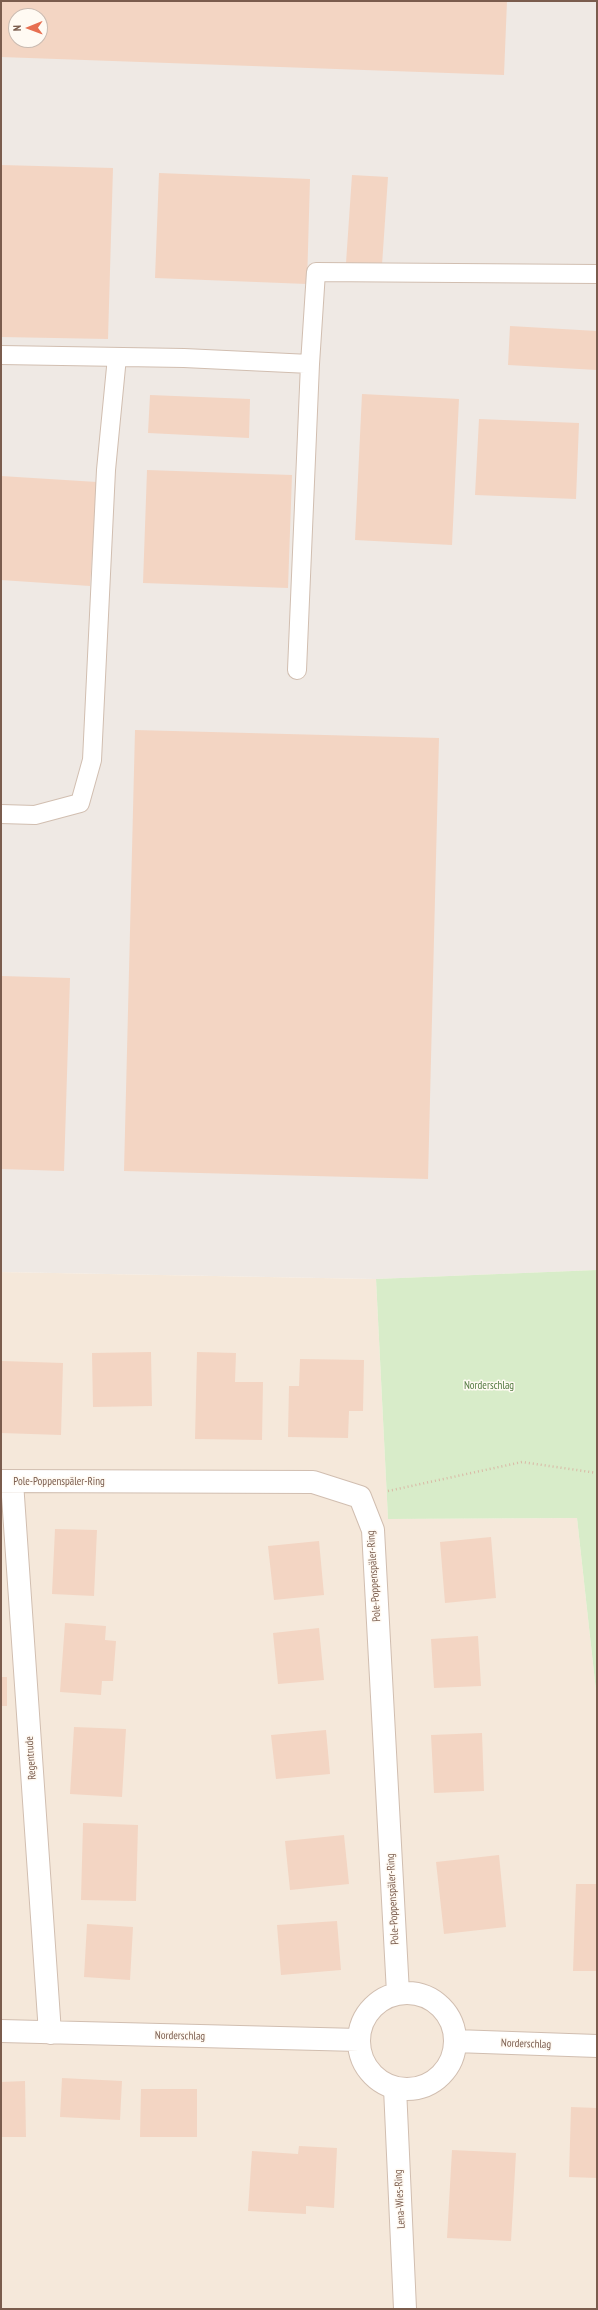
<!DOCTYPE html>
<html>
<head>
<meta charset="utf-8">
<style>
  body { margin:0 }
  #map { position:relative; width:598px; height:2310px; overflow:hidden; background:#fdf6ec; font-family:"PT Sans Narrow",sans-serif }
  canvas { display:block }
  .frame { position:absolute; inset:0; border:2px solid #7a5c4d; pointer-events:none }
  .north { position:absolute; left:8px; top:8px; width:40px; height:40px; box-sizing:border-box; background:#fffaf3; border:1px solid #cabbb1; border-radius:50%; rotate:269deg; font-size:11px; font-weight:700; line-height:16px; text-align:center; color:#7a5c4d }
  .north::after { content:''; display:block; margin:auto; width:14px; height:18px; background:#e76f51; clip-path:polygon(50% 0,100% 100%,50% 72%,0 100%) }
</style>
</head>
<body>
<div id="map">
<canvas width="598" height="2310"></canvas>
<div class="frame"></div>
<div class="north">N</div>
</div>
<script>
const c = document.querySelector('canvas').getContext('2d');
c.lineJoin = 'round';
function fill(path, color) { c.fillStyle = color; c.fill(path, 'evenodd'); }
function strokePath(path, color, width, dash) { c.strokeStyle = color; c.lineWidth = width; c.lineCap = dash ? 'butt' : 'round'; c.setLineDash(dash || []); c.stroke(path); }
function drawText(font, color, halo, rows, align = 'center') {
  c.font = font + ' "PT Sans Narrow",sans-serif'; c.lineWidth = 3; c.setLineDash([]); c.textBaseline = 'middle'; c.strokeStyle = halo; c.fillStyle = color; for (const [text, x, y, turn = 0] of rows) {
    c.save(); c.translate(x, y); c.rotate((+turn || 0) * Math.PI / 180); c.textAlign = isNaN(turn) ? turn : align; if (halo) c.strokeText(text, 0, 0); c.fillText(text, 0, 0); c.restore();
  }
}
const residential = new Path2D(`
  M1 1272 376 1279 388 1519 577 1518 597 1700V2309H1Z`);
const industrial = new Path2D(`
  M1 1H597V1270L376 1279 1 1272ZM16 16H40V40H16Z`);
const green = new Path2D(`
  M597 1270V1700L577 1518 388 1519 376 1279Z`);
const building = new Path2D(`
  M1 1H507L504 75 1 57ZM16 16H40V40H16Z
  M1 165 113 168 108 339 1 337Z
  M159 173 310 179 307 284 155 278Z
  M352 175 388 177 382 265 346 263Z
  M510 326 597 331V370L508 365Z
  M362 394 459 399 452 545 355 540Z
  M150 395 250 399 249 438 148 433Z
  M479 419 579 423 576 499 475 495Z
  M147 470 292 475 288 588 143 583Z
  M1 476 97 482 90 586 1 580Z
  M135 730 439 738 428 1179 124 1171Z
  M1 976 70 978 64 1171 1 1169Z
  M151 1352 152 1406 93 1407 92 1353Z
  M197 1352 236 1353 235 1382H263L262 1440 195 1439Z
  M300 1359 364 1360 363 1411H349L348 1438 288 1437 289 1386H299Z
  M2 1361 63 1363 61 1435 1 1433Z
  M55 1529 97 1530 94 1596 52 1594Z
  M491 1537 496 1598 445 1603 440 1542Z
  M319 1541 324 1595 274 1600 268 1546Z
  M65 1623 106 1626 105 1640 116 1641 113 1681H102L101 1695 60 1692Z
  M319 1628 324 1680 278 1684 273 1633Z
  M478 1636 481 1686 434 1688 431 1639Z
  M1 1677H7V1706H1Z
  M74 1727 126 1729 122 1797 70 1794Z
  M326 1730 330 1774 276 1779 271 1735Z
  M482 1733 484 1791 434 1793 431 1735Z
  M83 1823 138 1825 136 1901 81 1900Z
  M344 1835 349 1884 290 1890 285 1841Z
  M499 1855 506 1927 444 1934 436 1862Z
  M576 1884H597V1971H573Z
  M337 1921 341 1970 281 1975 277 1925Z
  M87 1924 133 1927 130 1980 84 1977Z
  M62 2078 122 2081 120 2120 60 2117Z
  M25 2081 26 2137H1V2082Z
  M141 2089H197V2137H140Z
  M571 2107 597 2108V2178L569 2177Z
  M299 2146 337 2148 334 2208 306 2206V2214L248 2211 252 2151 298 2154Z
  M452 2150 516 2153 511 2241 447 2238Z`);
const path = new Path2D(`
  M388 1491 522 1462 597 1473`);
const service = new Path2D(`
  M1 355 184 358 310 364
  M297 670 310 364 316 272 597 274
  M1 814 35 815 80 803 92 760 106 470 117 357`);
const minor = new Path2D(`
  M1 1481 313 1482 360 1497 373 1530 398 1993
  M12 1482 50 2033
  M359 2041a48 48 0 1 1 96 0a48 48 0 1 1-96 0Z
  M1 2031 359 2040
  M455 2041 597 2046
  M395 2088 405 2309`);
const parkNames = [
  ["Norderschlag",489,1386]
];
const streetNames = [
  ["Pole-Poppenspäler-Ring",59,1482],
  ["Pole-Poppenspäler-Ring",374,1576,-94],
  ["Regentrude",31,1758,-94],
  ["Pole-Poppenspäler-Ring",393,1899,-93],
  ["Norderschlag",180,2036,1],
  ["Norderschlag",526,2044,2],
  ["Lena-Wies-Ring",400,2199,-93]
];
fill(residential, '#f5e8da');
fill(industrial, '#efe9e4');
fill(green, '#d8ecc9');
fill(building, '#f3d5c3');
strokePath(service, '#d1beb0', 20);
strokePath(minor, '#d1beb0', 24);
strokePath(path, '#d9b8a5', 2.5, [1, 3]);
strokePath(service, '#fff', 18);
strokePath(minor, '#fff', 22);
drawText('11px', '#537a41', '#fffaf3', parkNames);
drawText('11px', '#7a5c4d', '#fffaf3', streetNames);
</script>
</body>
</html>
